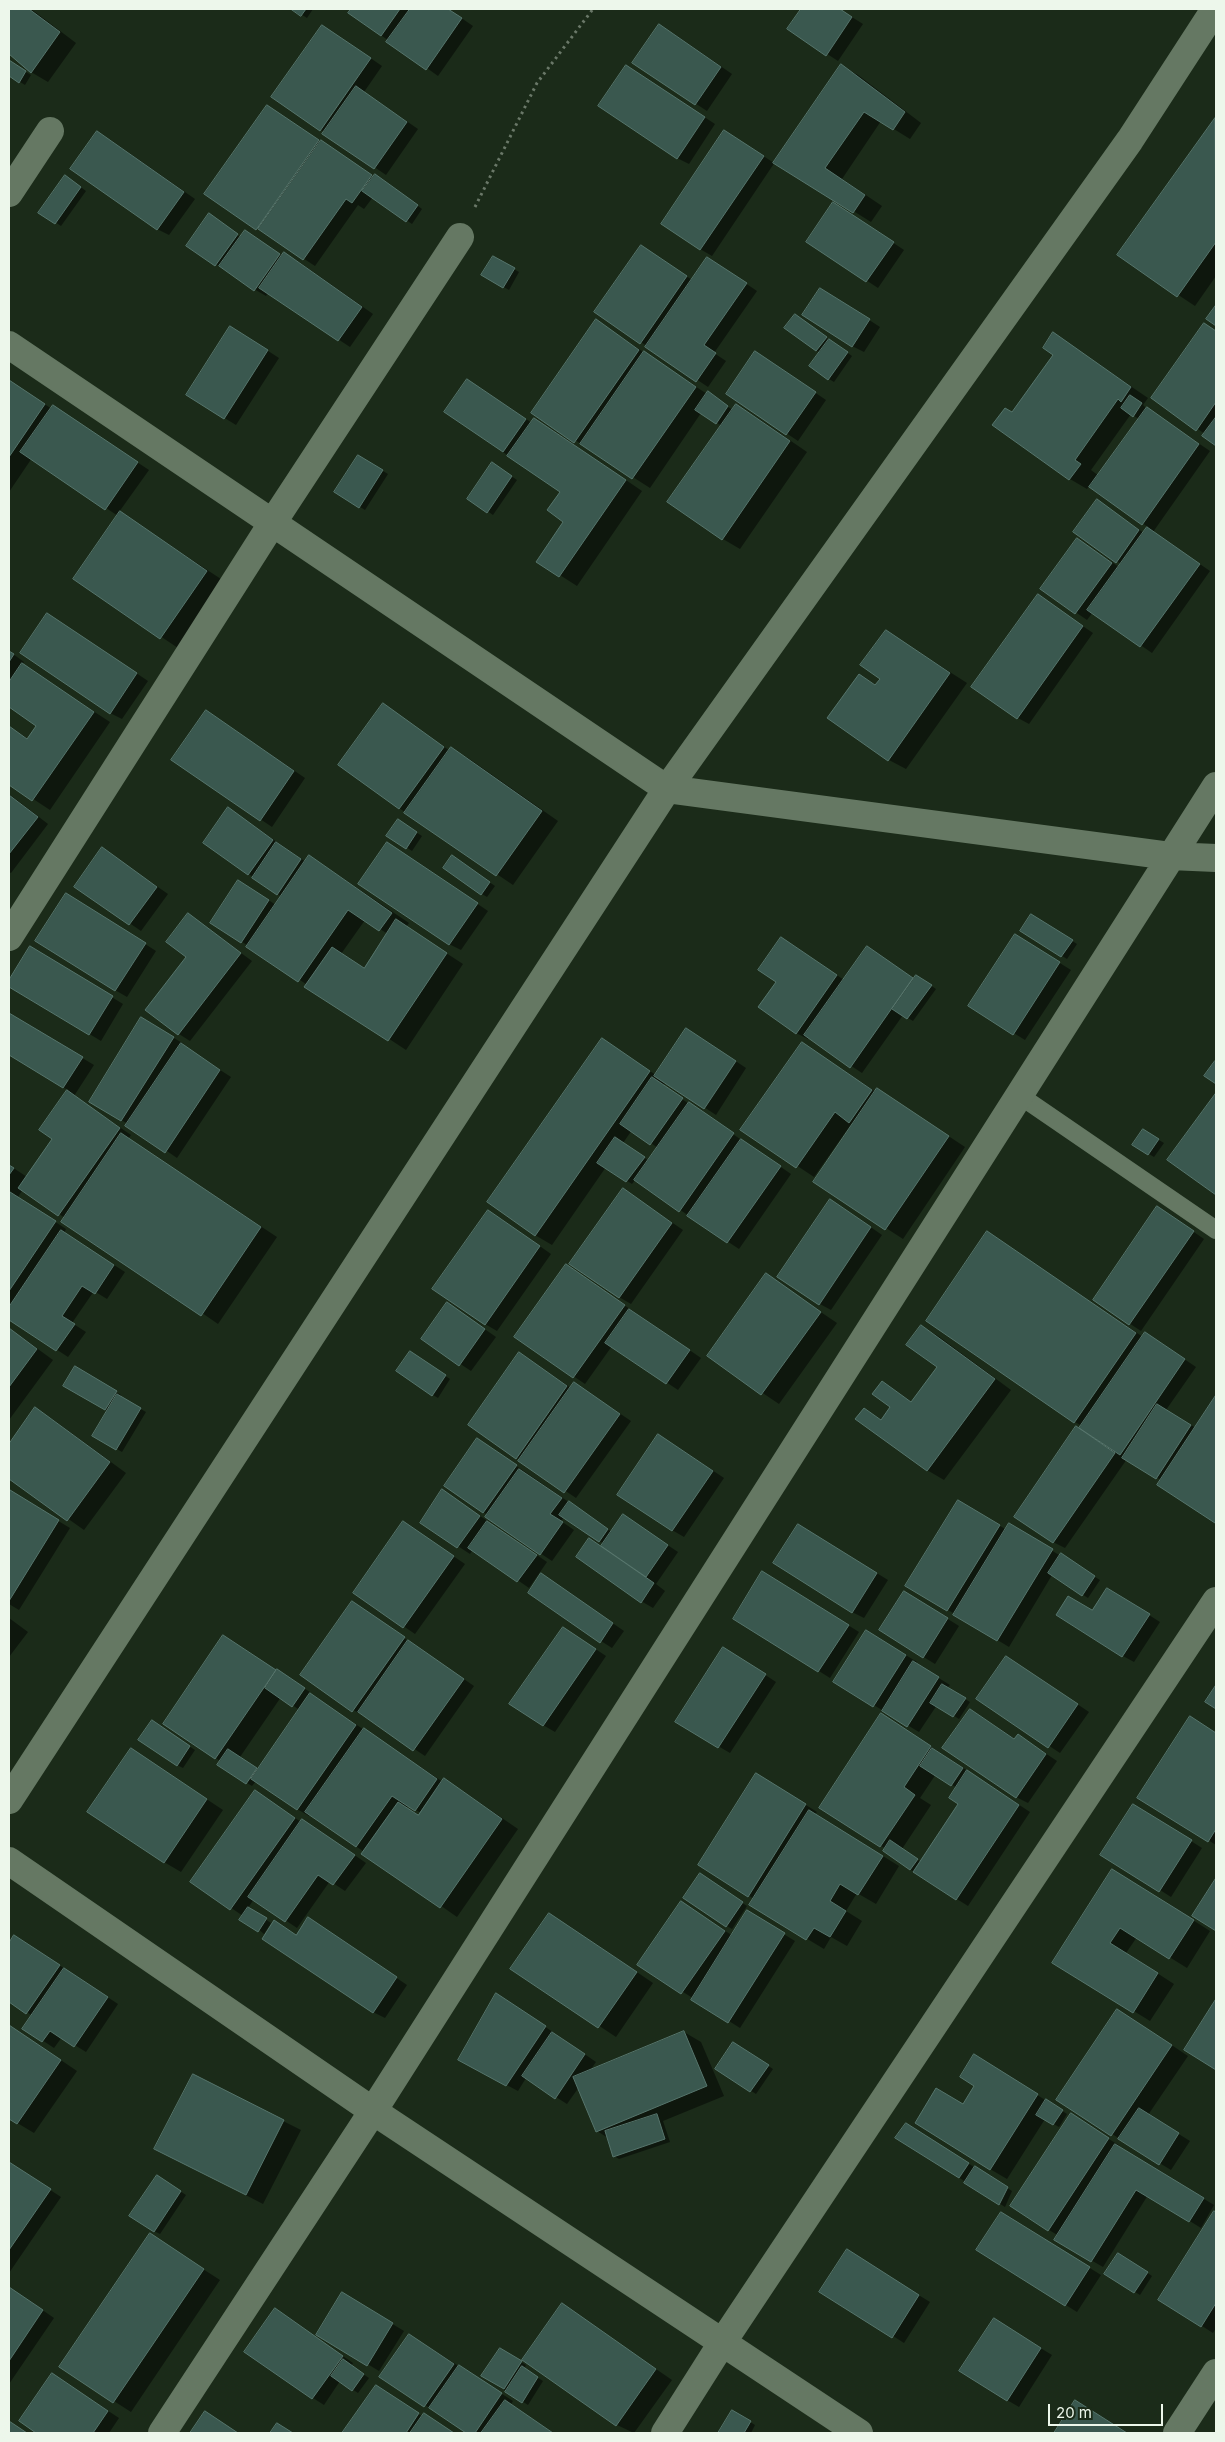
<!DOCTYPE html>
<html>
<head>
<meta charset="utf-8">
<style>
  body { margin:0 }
  #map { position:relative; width:1225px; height:2442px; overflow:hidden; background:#1b2b19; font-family:Inter,sans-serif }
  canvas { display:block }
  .frame { position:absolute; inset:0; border:10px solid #edf7eb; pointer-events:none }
  .scale { position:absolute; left:1048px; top:2404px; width:115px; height:22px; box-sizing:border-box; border:2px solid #edf7eb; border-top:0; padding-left:6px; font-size:15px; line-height:18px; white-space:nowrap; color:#edf7eb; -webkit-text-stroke:4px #1b2b19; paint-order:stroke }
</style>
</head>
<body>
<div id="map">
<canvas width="1225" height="2442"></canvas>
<div class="frame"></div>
<div class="scale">20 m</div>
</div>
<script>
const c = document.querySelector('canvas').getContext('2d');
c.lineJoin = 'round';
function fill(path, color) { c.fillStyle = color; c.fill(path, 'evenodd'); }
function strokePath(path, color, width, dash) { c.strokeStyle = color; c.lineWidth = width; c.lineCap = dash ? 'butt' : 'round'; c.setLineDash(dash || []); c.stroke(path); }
const shadow = new Path2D(`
  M9 9H31L76 43 48 82 31 72 9 52Z
  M293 9H313L307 18Z
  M353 9H448L473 26 438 76 350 13Z
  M802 9H839L863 24 838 61 789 29Z
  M671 32 732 74 707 111 634 63Z
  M334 33 382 66 364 92 418 129 386 175 273 97Z
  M9 62 31 75 25 85 9 75Z
  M841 66 858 75 921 123 910 139 881 121 842 179 882 206 871 222 775 162 712 256 700 249 736 138 774 163Z
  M637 73 715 124 689 164 677 158Z
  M268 106 374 177 381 178 422 209 412 224 373 197 364 209 358 205 315 266 257 228Z
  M1215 119 1216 276 1195 306 1118 255Z
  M109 139 195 199 169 235 157 229Z
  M71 180 86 191 61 226 40 212Z
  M844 210 904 250 878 288 807 241Z
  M232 232 242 238 246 232 283 256 285 254 296 260 373 314 350 347 268 293 266 296 254 289 188 246Z
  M652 253 692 280 708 258 757 291 714 353 726 361 708 387 596 312Z
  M493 257 519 272 509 290 483 275Z
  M832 296 880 327 864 352 852 346Z
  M800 319 852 356 834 382 829 379 820 353 816 350Z
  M1205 325 1216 331V445L1204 436 1205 434 1153 398Z
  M607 328 707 394 733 410 736 405 753 415 807 452 740 549 723 539 722 426 701 413 650 488 533 413Z
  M242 334 279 358 236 425 187 395Z
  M1054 334 1148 398 1143 405 1146 408 1210 451 1153 532 1210 571 1152 653 1093 612 1087 620 1042 589 1077 539 1119 567 1121 564 1074 532 1108 508 1144 533 1148 527 1089 486 1087 489 1070 479 994 425 1012 413 1054 355ZM1131 414 1139 419 1099 476 1091 470Z
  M767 360 826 400 798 441 728 394Z
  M9 381 52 409 64 414 149 470 119 512 224 581 178 648 75 579 118 516 32 458 9 492Z
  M479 387 532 423 534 419 551 429 642 491 577 586 538 561 565 521 561 492 445 412Z
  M358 456 388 474 365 510 336 492Z
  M498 467 517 480 493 515 469 498Z
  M1038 596 1093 633 1029 724 1018 718Z
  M59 621 148 681 122 719 110 713Z
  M903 642 967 683 906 769 889 760 859 675 876 685Z
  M9 651 24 662 22 665 110 722 50 810 9 783V726L28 739 38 725 9 706Z
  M383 705 450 751 451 749 468 758 558 821 513 885 399 808Z
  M207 711 305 778 272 827 173 760Z
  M9 794 48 824 11 873 9 872Z
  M239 816 306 862 309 857 326 867 409 923 406 927 463 964 406 1050 212 922 250 888 276 905 282 897 204 843ZM365 920 388 934 365 968 341 954Z
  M403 824 422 836 412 851 388 835Z
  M103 849 168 894 141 931 76 886Z
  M398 850 488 911 461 950 449 944Z
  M457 860 495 886 487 897 482 894Z
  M78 901 156 951 127 997 115 990Z
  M189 915 252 961 190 1041 179 1034 187 957Z
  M1031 915 1077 944 1067 959 1021 930Z
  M1026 942 1071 970 1025 1040 970 1006Z
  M793 945 844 980 878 954 915 979 917 976 936 989 913 1021 903 1015 862 1073 809 1038 808 1039 796 1033 778 982Z
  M30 947 123 1004 101 1041 9 985Z
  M9 1014 94 1065 74 1096 131 1135 128 1139 277 1237 218 1324 23 1189 18 1197 66 1229 64 1233 125 1272 107 1299 94 1291 72 1323 86 1332 68 1357 9 1318V1165L27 1177 54 1139 41 1129 68 1090 9 1054Z
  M142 1019 184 1044 183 1046 231 1077 177 1158 128 1124 91 1102Z
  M698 1036 746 1068 716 1115 666 1082 663 1086 791 1174 739 1249 635 1180 632 1184 606 1167 552 1245 535 1235 602 1040 656 1075ZM632 1130 658 1148 649 1161 623 1143Z
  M802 1043 876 1092 894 1100 965 1147 903 1239 815 1182 854 1124 852 1123 814 1177 742 1129Z
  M1216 1095V1194L1169 1160Z
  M1149 1134 1164 1143 1154 1157 1134 1145Z
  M623 1189 683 1230 631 1304 619 1297Z
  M842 1207 882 1235 831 1310 820 1304Z
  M1169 1215 1204 1239 1141 1331 1094 1300Z
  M500 1218 551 1254 497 1331 485 1324Z
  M988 1233 1143 1337 1156 1340 1196 1367 1166 1410 1196 1428 1216 1397V1522L1158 1485 1161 1480 1127 1459 1065 1548 1053 1542 1079 1430 1082 1426 1075 1422Z
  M566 1265 701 1358 678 1390 612 1346 585 1384 516 1337Z
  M766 1275 837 1323 779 1404 708 1356Z
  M459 1311 496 1337 471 1371 423 1339Z
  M921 1326 938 1336 1011 1390 944 1480 927 1470 865 1409 882 1420 892 1407 882 1382 912 1402 938 1367Z
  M9 1328 53 1360 9 1420Z
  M415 1356 450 1379 438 1398 433 1395Z
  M531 1361 571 1388 585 1390 631 1421 576 1498 517 1458Z
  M75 1368 121 1395 120 1397 146 1412 122 1452 94 1435 108 1411 64 1385Z
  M35 1409 52 1419 126 1473 84 1530 9 1477V1445Z
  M670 1442 724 1478 684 1537 672 1530Z
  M489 1447 612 1532 624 1516 678 1552 656 1584 665 1591 653 1608 641 1601 590 1540 602 1547 604 1544 564 1517 561 1521 574 1530 552 1561 486 1517 488 1515 483 1512Z
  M10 1492 70 1528 19 1610 9 1604Z
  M454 1498 547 1562 529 1588 473 1549 470 1554 421 1522Z
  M959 1502 1007 1530 1010 1525 1100 1580 1088 1598 1052 1575 1009 1647 907 1585Z
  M404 1523 465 1564 415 1634 355 1593Z
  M810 1532 888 1580 864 1618 852 1612Z
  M774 1579 859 1632 830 1678 735 1618Z
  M553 1582 624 1631 612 1648 601 1641Z
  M1119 1596 1160 1622 1134 1662 1123 1656 1093 1612Z
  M916 1599 959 1626 935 1664 880 1630Z
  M353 1603 474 1686 425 1756 365 1716 353 1710Z
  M9 1618 28 1632 9 1657Z
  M564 1628 606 1656 555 1732 543 1725Z
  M224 1637 310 1692 298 1709 281 1697 240 1757 258 1770 322 1702 443 1782 444 1780 461 1790 518 1829 457 1917 310 1814 309 1816 297 1809 256 1781 252 1786 247 1783 216 1758ZM409 1806 421 1813 419 1815 407 1808Z
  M878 1638 917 1662 916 1664 950 1685 947 1688 970 1702 959 1719 937 1705 919 1732 835 1682Z
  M735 1655 776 1682 730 1753 677 1722Z
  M1007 1657 1089 1712 1060 1753 978 1699Z
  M971 1710 1015 1739 1030 1743 1057 1761 1028 1803 1016 1797Z
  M157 1725 195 1750 183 1768 177 1765Z
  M898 1725 1030 1812 968 1906 914 1872 884 1851 886 1849 821 1807ZM936 1774 957 1788 959 1804 921 1862 902 1849 931 1805 920 1798Z
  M1207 1728 1216 1734V1845L1139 1797Z
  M131 1749 223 1810 181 1872 164 1862Z
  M768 1781 817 1812 815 1814 899 1866 876 1904 857 1893 846 1911 862 1921 847 1946 831 1937 824 1949 751 1905 754 1899 699 1864Z
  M255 1791 301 1822 314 1827 366 1863 345 1891 330 1881 297 1928 254 1899 248 1908 271 1923 264 1934 243 1916 192 1881Z
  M1145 1812 1202 1848 1171 1897 1160 1890Z
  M705 1878 747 1906 732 1929 727 1926Z
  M1130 1880 1210 1931 1187 1968 1137 1937 1126 1953 1174 1984 1150 2021 1054 1962Z
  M693 1910 733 1936 759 1919 795 1941 740 2028 639 1964Z
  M566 1924 653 1983 616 2037 512 1968Z
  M320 1926 407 1985 385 2018 373 2012 297 1936Z
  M15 1936 118 2004 86 2052 62 2037 54 2048 24 2028 33 2016 9 2001V1945Z
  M508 2001 596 2062 589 2072 684 2032 701 2042 724 2096 663 2121 670 2142 619 2159 614 2156 608 2138 597 2131 579 2087 567 2104 526 2078 518 2091 471 2066Z
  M1216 2002V2068L1186 2049Z
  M1134 2020 1188 2056 1148 2115 1190 2141 1171 2170 1112 2134Z
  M9 2025 77 2071 34 2133 9 2118Z
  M739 2047 773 2069 756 2094 717 2069Z
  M992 2066 1067 2114 1059 2127 1045 2119 1007 2179 990 2169 964 2106Z
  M193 2076 301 2130 263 2204 155 2148Z
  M1082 2122 1120 2146 1119 2147 1214 2205 1201 2228 1148 2195 1103 2267 1056 2240 1059 2236 1049 2230Z
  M906 2124 1012 2191 1005 2207 897 2138Z
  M9 2163 61 2197 9 2273Z
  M163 2180 186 2195 160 2234 154 2231Z
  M1214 2213 1216 2214V2328L1213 2333 1160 2299Z
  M1013 2220 1101 2275 1077 2312 978 2250Z
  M150 2235 220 2280 131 2412 61 2367Z
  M1124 2257 1152 2276 1140 2295 1106 2274Z
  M858 2258 930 2302 904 2343 893 2336Z
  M9 2287 54 2318 9 2384Z
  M343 2294 404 2331 379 2371 318 2334Z
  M563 2305 672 2380 634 2433 617 2425Z
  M286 2317 353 2363 351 2366 369 2378 358 2393 340 2381 324 2405 313 2398Z
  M1004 2326 1052 2355 1019 2407 1007 2400Z
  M421 2342 513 2401 511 2404 553 2433H468L381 2376Z
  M500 2349 526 2365 524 2369 543 2381 528 2405 483 2376Z
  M52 2374 119 2418 109 2433H39L20 2421Z
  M376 2386 423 2417 436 2421 453 2433H344Z
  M1075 2402 1087 2408 1126 2433H1055Z
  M732 2411 755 2425 751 2433H720Z`);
const building = new Path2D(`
  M9 9H29L60 32 31 73 9 54Z
  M291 9H306L301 16Z
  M351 9H400L381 36 348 13Z
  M410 9H448L462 18 426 70 386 42Z
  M801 9H840L852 17 826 56 787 29Z
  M659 24 721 67 695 105 632 63Z
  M322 25 371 58 320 131 271 97Z
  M9 60 26 71 19 83 9 76Z
  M841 64 905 112 893 130 864 112 825 168 865 195 853 213 773 163Z
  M626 65 705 117 677 159 598 106Z
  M356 86 407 122 374 169 322 134Z
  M267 105 319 140 256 230 204 194Z
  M1215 118 1216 242 1177 297 1117 255Z
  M724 130 764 156 700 250 661 224Z
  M97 131 184 192 157 230 70 169Z
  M321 140 372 175 352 203 346 199 303 260 258 229Z
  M375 174 418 205 406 222 362 191Z
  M65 175 81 187 55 224 38 213Z
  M833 202 894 242 866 282 806 242Z
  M209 213 238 234 215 266 186 246Z
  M245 230 280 254 254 291 219 266Z
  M641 245 687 276 640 344 594 312Z
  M284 252 362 307 338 341 259 288Z
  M493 256 515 268 503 288 481 275Z
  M707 257 747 283 704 345 716 353 696 382 645 347Z
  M820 288 870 319 852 347 802 315Z
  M1216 305V326L1206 319Z
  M795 314 827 337 816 351 784 328Z
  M596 319 639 350 574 443 531 413Z
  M1204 323 1216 331V402L1196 431 1151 398Z
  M230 326 268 350 224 419 186 395Z
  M1053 332 1131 387 1121 402 1118 399 1075 460 1081 464 1069 480 992 425 1005 408 1012 412 1053 355 1043 348Z
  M829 339 848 352 828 380 809 366Z
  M644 351 696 387 632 479 580 444Z
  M755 351 816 392 786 435 726 394Z
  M467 379 526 419 503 452 444 412Z
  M9 380 45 404 9 457Z
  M708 391 728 406 716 424 695 410Z
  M1130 395 1142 403 1133 417 1121 408Z
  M736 404 790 441 722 540 667 502Z
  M53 405 138 462 105 510 20 452Z
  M1147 407 1199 444 1142 525 1089 487Z
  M1216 417V446L1202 436Z
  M534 418 626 480 559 577 536 562 563 522 547 510 560 492 507 456Z
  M358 455 383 470 359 508 334 492Z
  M492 462 512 476 487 513 467 499Z
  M1097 499 1139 530 1116 563 1073 532Z
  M120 511 207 571 160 639 73 579Z
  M1147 527 1200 564 1140 647 1087 610Z
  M1077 538 1112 563 1075 614 1040 589Z
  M1038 594 1083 626 1017 719 971 687Z
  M47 613 137 673 110 714 20 653Z
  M886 630 950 673 888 761 827 718 859 674 875 685 880 679 860 665Z
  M9 651 14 654 9 662Z
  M22 663 94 712 32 801 9 785V726L27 739 36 726 9 707V682Z
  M383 703 444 747 399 809 338 765Z
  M206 710 294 771 260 821 171 760Z
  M451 747 542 811 496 876 404 813Z
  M9 795 38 817 9 854Z
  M228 807 273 840 248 875 203 843Z
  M398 819 417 832 406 849 386 836Z
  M276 842 301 859 277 895 252 878Z
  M387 842 478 903 449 945 358 884Z
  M102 847 157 887 129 925 74 887Z
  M309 855 392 913 379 931 348 910 298 982 246 947Z
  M452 855 490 882 481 895 443 868Z
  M238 880 269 900 241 943 210 923Z
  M66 893 146 943 115 991 35 941Z
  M188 913 241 953 178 1035 145 1010 186 957 166 942Z
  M1031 914 1073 940 1061 957 1020 931Z
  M396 919 447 953 388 1041 304 987 332 947 364 968Z
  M1015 934 1060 962 1013 1035 968 1006Z
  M781 937 837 975 796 1034 758 1007 776 982 758 970Z
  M30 946 113 996 89 1035 9 987V980Z
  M867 946 913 978 850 1068 804 1035Z
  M916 975 932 985 907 1019 892 1009Z
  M9 1013 83 1057 63 1088 9 1055Z
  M141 1017 174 1037 121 1121 89 1102Z
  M686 1028 736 1061 704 1109 654 1076Z
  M602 1038 650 1071 535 1236 487 1202Z
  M802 1042 872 1090 849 1123 835 1112 796 1168 740 1130Z
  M181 1043 220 1070 165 1153 125 1126Z
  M1215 1061 1216 1062V1084L1204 1076Z
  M652 1077 683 1098 650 1145 620 1124Z
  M877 1088 949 1136 885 1230 813 1182Z
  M67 1090 120 1128 58 1216 18 1188 52 1139 39 1130Z
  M1216 1093V1195L1167 1160Z
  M689 1102 734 1133 679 1212 634 1180Z
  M1143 1129 1159 1139 1148 1155 1132 1145Z
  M121 1133 261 1227 201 1316 61 1222Z
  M615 1137 645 1157 626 1182 597 1163Z
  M741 1139 781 1166 727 1243 687 1216Z
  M9 1165 14 1168 9 1175Z
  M623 1188 672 1223 619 1298 569 1264Z
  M10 1192 56 1221 9 1291V1194Z
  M830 1199 871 1227 819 1305 777 1277Z
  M1157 1206 1194 1231 1129 1325 1093 1300Z
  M488 1210 540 1246 485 1325 432 1289Z
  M61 1230 114 1265 95 1294 82 1286 62 1316 75 1324 56 1351 9 1320V1307Z
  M987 1231 1136 1333 1074 1423 926 1321Z
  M566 1264 625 1305 573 1378 514 1337Z
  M766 1273 821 1312 761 1395 707 1356Z
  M447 1302 485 1329 459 1366 421 1339Z
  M629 1309 690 1350 666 1384 605 1343Z
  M921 1325 995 1379 927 1471 855 1419 864 1408 881 1420 890 1407 872 1394 882 1381 911 1402 937 1367 906 1345Z
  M9 1328 37 1349 9 1387Z
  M1145 1332 1185 1359 1120 1455 1079 1428Z
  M410 1351 446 1375 432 1396 396 1371Z
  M519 1352 567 1386 516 1459 468 1425Z
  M75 1366 117 1391 105 1410 63 1386Z
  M574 1382 620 1414 564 1493 518 1461Z
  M117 1394 141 1408 116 1450 92 1436Z
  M1216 1395V1522L1215 1523 1157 1485Z
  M1157 1404 1191 1425 1156 1479 1122 1458Z
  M35 1407 110 1462 67 1521 9 1479V1444Z
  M1076 1426 1115 1453 1053 1543 1014 1517Z
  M658 1434 713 1471 672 1531 617 1495Z
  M477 1438 517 1465 483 1513 444 1486Z
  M519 1469 562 1498 550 1514 563 1522 540 1555 485 1517Z
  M442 1489 480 1516 457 1548 420 1523Z
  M10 1490 59 1520 9 1601V1492Z
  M958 1500 1000 1525 947 1611 905 1586Z
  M569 1501 608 1529 599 1542 559 1515Z
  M623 1514 668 1545 646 1577 601 1546Z
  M403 1521 454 1556 403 1628 353 1593Z
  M487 1521 537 1555 517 1582 468 1548Z
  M1009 1523 1053 1549 997 1641 953 1615Z
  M798 1524 877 1573 852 1613 773 1563Z
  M589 1538 654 1583 641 1603 576 1557Z
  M1061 1553 1095 1576 1082 1596 1048 1573Z
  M762 1571 849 1625 818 1672 733 1619Z
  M541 1573 613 1623 600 1643 528 1593Z
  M1107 1588 1150 1614 1122 1657 1056 1615 1068 1596 1092 1610Z
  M904 1591 948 1618 923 1658 879 1630Z
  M352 1601 405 1637 352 1712 300 1675Z
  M563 1627 596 1649 543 1726 509 1704Z
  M866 1630 906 1655 873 1707 833 1682Z
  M223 1635 276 1670 215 1759 163 1724Z
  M408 1640 464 1679 413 1751 358 1712Z
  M723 1647 766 1674 718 1748 675 1722Z
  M1006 1656 1078 1704 1048 1748 976 1699Z
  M913 1661 939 1677 907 1727 882 1711Z
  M277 1669 305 1688 292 1707 265 1688Z
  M942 1684 966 1698 953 1717 930 1703Z
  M1216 1685V1709L1205 1702Z
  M310 1693 356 1725 297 1810 251 1779Z
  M970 1709 1014 1739 1018 1734 1046 1754 1016 1798 942 1748Z
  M881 1713 931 1746 904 1787 915 1795 880 1847 819 1808Z
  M1190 1716 1216 1733V1829L1208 1842 1137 1798Z
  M152 1720 190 1746 177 1766 138 1740Z
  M364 1728 437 1779 415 1811 392 1796 356 1847 305 1812Z
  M131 1748 207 1799 164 1863 87 1812Z
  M932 1748 963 1768 951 1786 920 1766Z
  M228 1749 257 1768 246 1784 217 1765Z
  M967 1770 1019 1805 956 1900 913 1872 958 1804 949 1798Z
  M756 1773 806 1804 748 1897 698 1865Z
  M444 1778 502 1819 440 1908 361 1854 398 1802 418 1815Z
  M255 1790 295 1818 230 1910 190 1882Z
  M1133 1804 1192 1840 1159 1892 1100 1855Z
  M809 1810 883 1856 858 1895 840 1884 830 1901 846 1911 830 1937 814 1928 806 1940 749 1905Z
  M302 1819 355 1855 333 1885 318 1875 285 1922 248 1897Z
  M890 1840 918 1859 910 1870 883 1851Z
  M1112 1869 1194 1920 1169 1959 1120 1928 1110 1943 1158 1973 1133 2013 1052 1963Z
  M700 1873 743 1902 726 1927 683 1898Z
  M1216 1878V1931L1192 1916Z
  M681 1901 725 1931 681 1994 637 1965Z
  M248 1907 267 1918 258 1932 239 1920Z
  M747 1910 785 1933 728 2023 691 2000Z
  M549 1913 637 1972 598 2028 510 1969Z
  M308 1917 397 1977 373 2013 262 1939 274 1920 296 1935Z
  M14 1935 60 1965 26 2014 9 2002V1943Z
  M64 1968 108 1997 74 2047 50 2031 42 2042 22 2029Z
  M496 1993 546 2026 506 2086 458 2060Z
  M1216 1999V2070L1184 2050Z
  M1117 2009 1172 2045 1111 2136 1056 2100Z
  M9 2025 61 2060 17 2124 9 2119Z
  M684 2031 707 2086 596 2132 573 2077Z
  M552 2032 585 2054 555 2099 522 2076Z
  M733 2042 769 2065 750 2092 715 2069Z
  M974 2054 1038 2094 990 2170 915 2123 936 2088 963 2104 974 2086 960 2077Z
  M193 2074 284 2120 246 2195 154 2149Z
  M1046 2099 1063 2110 1053 2125 1036 2115Z
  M1139 2108 1179 2133 1159 2165 1118 2139Z
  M1071 2113 1109 2138 1048 2231 1010 2206Z
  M657 2114 665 2139 613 2157 605 2131Z
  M906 2123 969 2163 959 2178 895 2138Z
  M1115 2144 1204 2198 1189 2222 1136 2190 1091 2262 1054 2240Z
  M9 2162 51 2189 9 2250Z
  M975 2166 1008 2187 999 2205 964 2183Z
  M157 2175 181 2191 154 2232 129 2216Z
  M1214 2211 1216 2212V2303L1201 2327 1158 2300Z
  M1001 2212 1090 2267 1065 2306 976 2250Z
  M150 2233 204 2269 113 2403 59 2367Z
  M847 2249 919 2295 892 2338 819 2292Z
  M1118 2253 1148 2272 1134 2293 1104 2274Z
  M9 2287 43 2310 9 2361Z
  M342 2292 393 2323 367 2366 316 2335Z
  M562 2303 656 2369 616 2426 522 2360Z
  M275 2308 343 2356 312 2399 244 2352Z
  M994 2318 1041 2348 1007 2401 959 2371Z
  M409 2334 454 2364 424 2407 379 2377Z
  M500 2348 522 2361 504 2389 481 2376Z
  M343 2359 364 2374 352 2391 331 2376Z
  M459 2365 502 2393 475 2433H466L429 2408Z
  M522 2366 538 2377 522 2403 505 2392Z
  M52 2373 108 2411 93 2433H36L19 2421Z
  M376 2385 419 2413 406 2433H342Z
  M505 2400 553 2433H481Z
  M1075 2400 1127 2433H1054Z
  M732 2410 751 2421 744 2433H718Z
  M205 2411 238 2433H190Z
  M424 2413 454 2433H410Z
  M9 2421 27 2433H9Z
  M277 2423 293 2433H270Z`);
const path = new Path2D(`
  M475 207 537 83 593 9`);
const lane = new Path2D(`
  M1019 1095 1216 1230`);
const street = new Path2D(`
  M9 193 50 131
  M9 345 667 789 1170 856 1216 858
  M9 937 273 522 460 237
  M9 1800 667 789 1130 140 1215 9
  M9 1861 373 2111 859 2433
  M162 2433 373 2111 1216 786
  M665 2433 722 2343 1216 1601
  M1177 2433 1216 2373`);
fill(shadow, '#0007');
fill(building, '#3a584f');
strokePath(building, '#56756c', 1);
strokePath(path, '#6a7868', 3, [2.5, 4]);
strokePath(lane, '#657863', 18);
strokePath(street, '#657863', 28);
</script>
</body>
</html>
